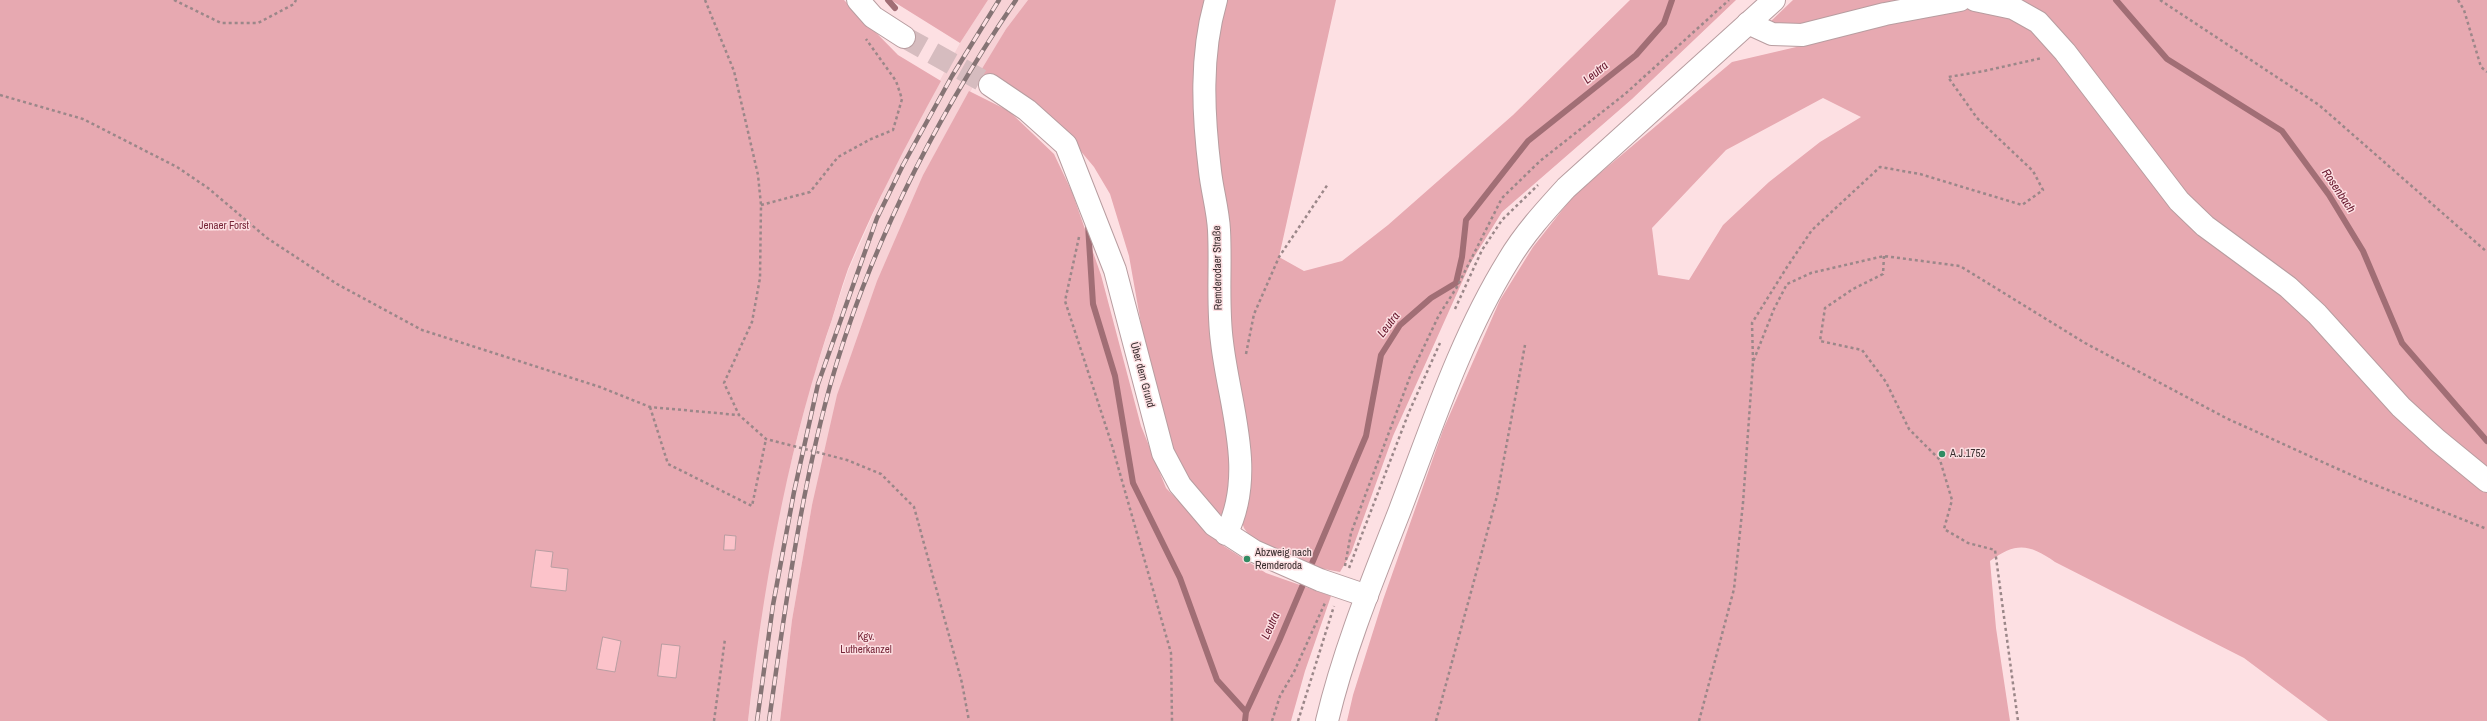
<!DOCTYPE html>
<html>
<head>
<meta charset="utf-8">
<style>
  body { margin:0 }
  canvas { display:block; background:#fde0e3 }
</style>
</head>
<body>
<canvas width="2487" height="721"></canvas>
<script>
const c = document.querySelector('canvas').getContext('2d');
c.lineJoin = 'round';
function fill(path, color) { c.fillStyle = color; c.fill(path, 'evenodd'); }
function strokePath(path, color, width, dash) { c.strokeStyle = color; c.lineWidth = width; c.lineCap = dash ? 'butt' : 'round'; c.setLineDash(dash || []); c.stroke(path); }
function drawText(font, color, halo, rows, align = 'center') {
  c.font = font + ' "Archivo Narrow",sans-serif'; c.lineWidth = 3; c.setLineDash([]); c.textBaseline = 'middle'; c.strokeStyle = halo; c.fillStyle = color; for (const [text, x, y, turn = 0] of rows) {
    c.save(); c.translate(x, y); c.rotate((+turn || 0) * Math.PI / 180); c.textAlign = isNaN(turn) ? turn : align; if (halo) c.strokeText(text, 0, 0); c.fillText(text, 0, 0); c.restore();
  }
}
const built = new Path2D(`
  M988 0H1028L1006 29 923 175 812 505 792 620 780 721H748L760 615 783 494 810 387 848 271 896 162 960 43Z`);
const green = new Path2D(`
  M0 0H844L898 55 941 81C907 143 875 204 848 269 840 291 834 315 826 337 785 463 763 590 748 721H0Z
  M891 0H988L960 43Z
  M1028 0H1212L1209 8 1234 430 1226 514H1216L1174 460 1151 380 1129 256 1110 194 1094 167 1079 149 980 72 1006 29Z
  M1220 0H1336L1279 257 1304 271 1342 261 1388 225 1513 115 1630 0H1736L1632 99 1502 212 1471 262 1393 436 1351 553 1340 572 1308 566 1253 541 1244 528 1241 519 1210 137Z
  M1793 0H1906L1814 22 1773 26 1771 21Z
  M1946 0H2487V721H2328L2244 658 2055 562C2029 544 2016 542 1990 561L1996 628 2010 721H1347L1353 695 1383 600 1443 430 1500 300 1533 247 1574 195 1732 62 1822 41ZM1823 98 1861 117 1820 142 1769 182 1723 225 1689 280 1658 275 1652 228 1726 150Z
  M969 91 1009 111 1054 154 1072 192 1101 275 1141 426 1166 488 1219 543 1266 573 1331 596 1305 671 1291 721H780L792 620 812 505 837 395 877 281 923 175Z`);
const stream = new Path2D(`
  M888 0 895 8
  M2116 0 2167 59 2282 131 2329 195 2363 251 2402 343 2487 441
  M1088 225 1093 304 1115 376 1133 483 1180 578 1217 680 1246 712
  M1245 721 1246 712 1279 641 1366 436 1381 355 1400 325 1431 298 1456 283 1462 257 1466 220 1528 141 1636 55 1664 23 1672 0`);
const building = new Path2D(`
  M725 535 736 536 735 550H724Z
  M536 550 553 552 551 567 568 569 566 591 531 587Z
  M603 637 621 641 615 672 597 669Z
  M662 644 680 646 676 678 658 676Z`);
const secondaryTunnel = new Path2D(`
  M904 37 990 85`);
const path = new Path2D(`
  M174 0 221 23H258L294 4 296 0
  M705 0 734 71 758 175 761 205 760 278 752 322 724 383 739 415 766 439 847 460 881 474 914 507 962 683 969 721
  M2160 0 2319 105 2487 252
  M2458 0 2464 10 2481 67 2487 72
  M0 95 83 119 177 167 208 188 267 238 337 284 422 330 600 387 650 407 738 415
  M761 205 810 192 838 157 871 139 893 130 902 99 896 81 866 39
  M1079 237 1065 301 1111 442 1171 653 1172 721
  M1884 256 1883 274 1853 289 1825 308 1820 341 1862 350 1886 382 1909 429 1940 460 1952 500 1944 529 1968 543 1995 550 2018 721
  M1455 309 1482 250 1502 220 1538 185
  M1246 354 1254 314 1279 257 1328 184
  M1753 361 1752 323 1787 267 1812 230 1880 167 1920 174 2022 205 2043 190 2033 171 1977 118 1948 77 1984 71 2042 58
  M650 407 668 464 752 506 766 439
  M1345 566 1351 533 1411 374 1439 315 1457 287 1502 198 1540 161 1625 94 1729 0
  M1349 568 1409 412 1440 343
  M714 721 725 639
  M1272 721 1280 696 1294 672 1325 603
  M1298 721 1334 606
  M1436 721 1497 496 1525 345
  M1699 721 1734 589 1743 503 1753 362 1774 309 1787 284 1811 273 1884 256 1960 266 2085 343 2226 418 2360 479 2487 529`);
const secondary = new Path2D(`
  M858 0 873 17 904 37
  M1216 0C1200 55 1203 114 1210 171 1212 190 1218 210 1219 230 1221 268 1217 305 1222 342 1229 405 1257 473 1226 534
  M1975 0 2013 8 2038 22 2065 52 2179 201 2205 226 2288 287 2317 314 2401 407 2437 440 2487 481
  M1748 23 1772 34 1802 35 1885 14 1960 0
  M990 85 1027 110 1066 145 1115 270 1163 453 1180 485 1214 525 1254 551 1320 580 1367 596`);
const primary = new Path2D(`
  M1327 721C1344 649 1373 579 1400 510 1432 426 1461 337 1508 261 1524 234 1545 211 1566 188L1774 0`);
const rail = new Path2D(`
  M757 721 773 605 794 492 818 384 877 218 903 165 952 76 999 0
  M769 721C785 609 800 495 830 386 869 247 935 119 1016 0`);
const markers = [
  [1942,454,4,"#318c63"],
  [1247,559,4,"#318c63"]
];
const parkNames = [
  ["Jenaer Forst",224,226],
  ["Kgv.",866,637],
  ["Lutherkanzel",866,650]
];
const streetNames = [
  ["Remderodaer Straße",1218,268,-91],
  ["Über dem Grund",1142,375,75]
];
const poiNames = [
  ["A.J.1752",1950,454],
  ["Abzweig nach",1255,553],
  ["Remderoda",1255,566]
];
const waterNames = [
  ["Leutra",1596,73,-39],
  ["Rosenbach",2338,191,56],
  ["Leutra",1389,325,-52],
  ["Leutra",1271,626,-66]
];
fill(built, '#f7d2d6');
fill(green, '#e7a9b1');
strokePath(stream, '#a16e75', 6);
fill(building, '#fcc3ca');
strokePath(building, '#b99ea2', 1);
strokePath(secondaryTunnel, '#d6bcbf', 22, [22, 11]);
strokePath(secondary, '#b89da0', 24);
strokePath(primary, '#b89da0', 24);
strokePath(path, '#9b8789', 2.5, [3, 3]);
strokePath(secondary, '#fff', 22);
strokePath(primary, '#fff', 22);
strokePath(rail, '#867475', 4.5);
strokePath(rail, '#fde0e3', 3, [9]);
for (const [x, y, r, color] of markers) { const dot = new Path2D(); dot.arc(x, y, r, 0, 2 * Math.PI); c.fillStyle = color; c.fill(dot); strokePath(dot, '#fde0e3', 1.5); }
drawText('11px', '#772638', '#fde0e3', parkNames);
drawText('11px', '#392e2f', '#fde0e3', streetNames);
drawText('11px', '#392e2f', '#fde0e3', poiNames, 'left');
drawText('italic 12px', '#65152b', '#fde0e3', waterNames);
</script>
</body>
</html>
